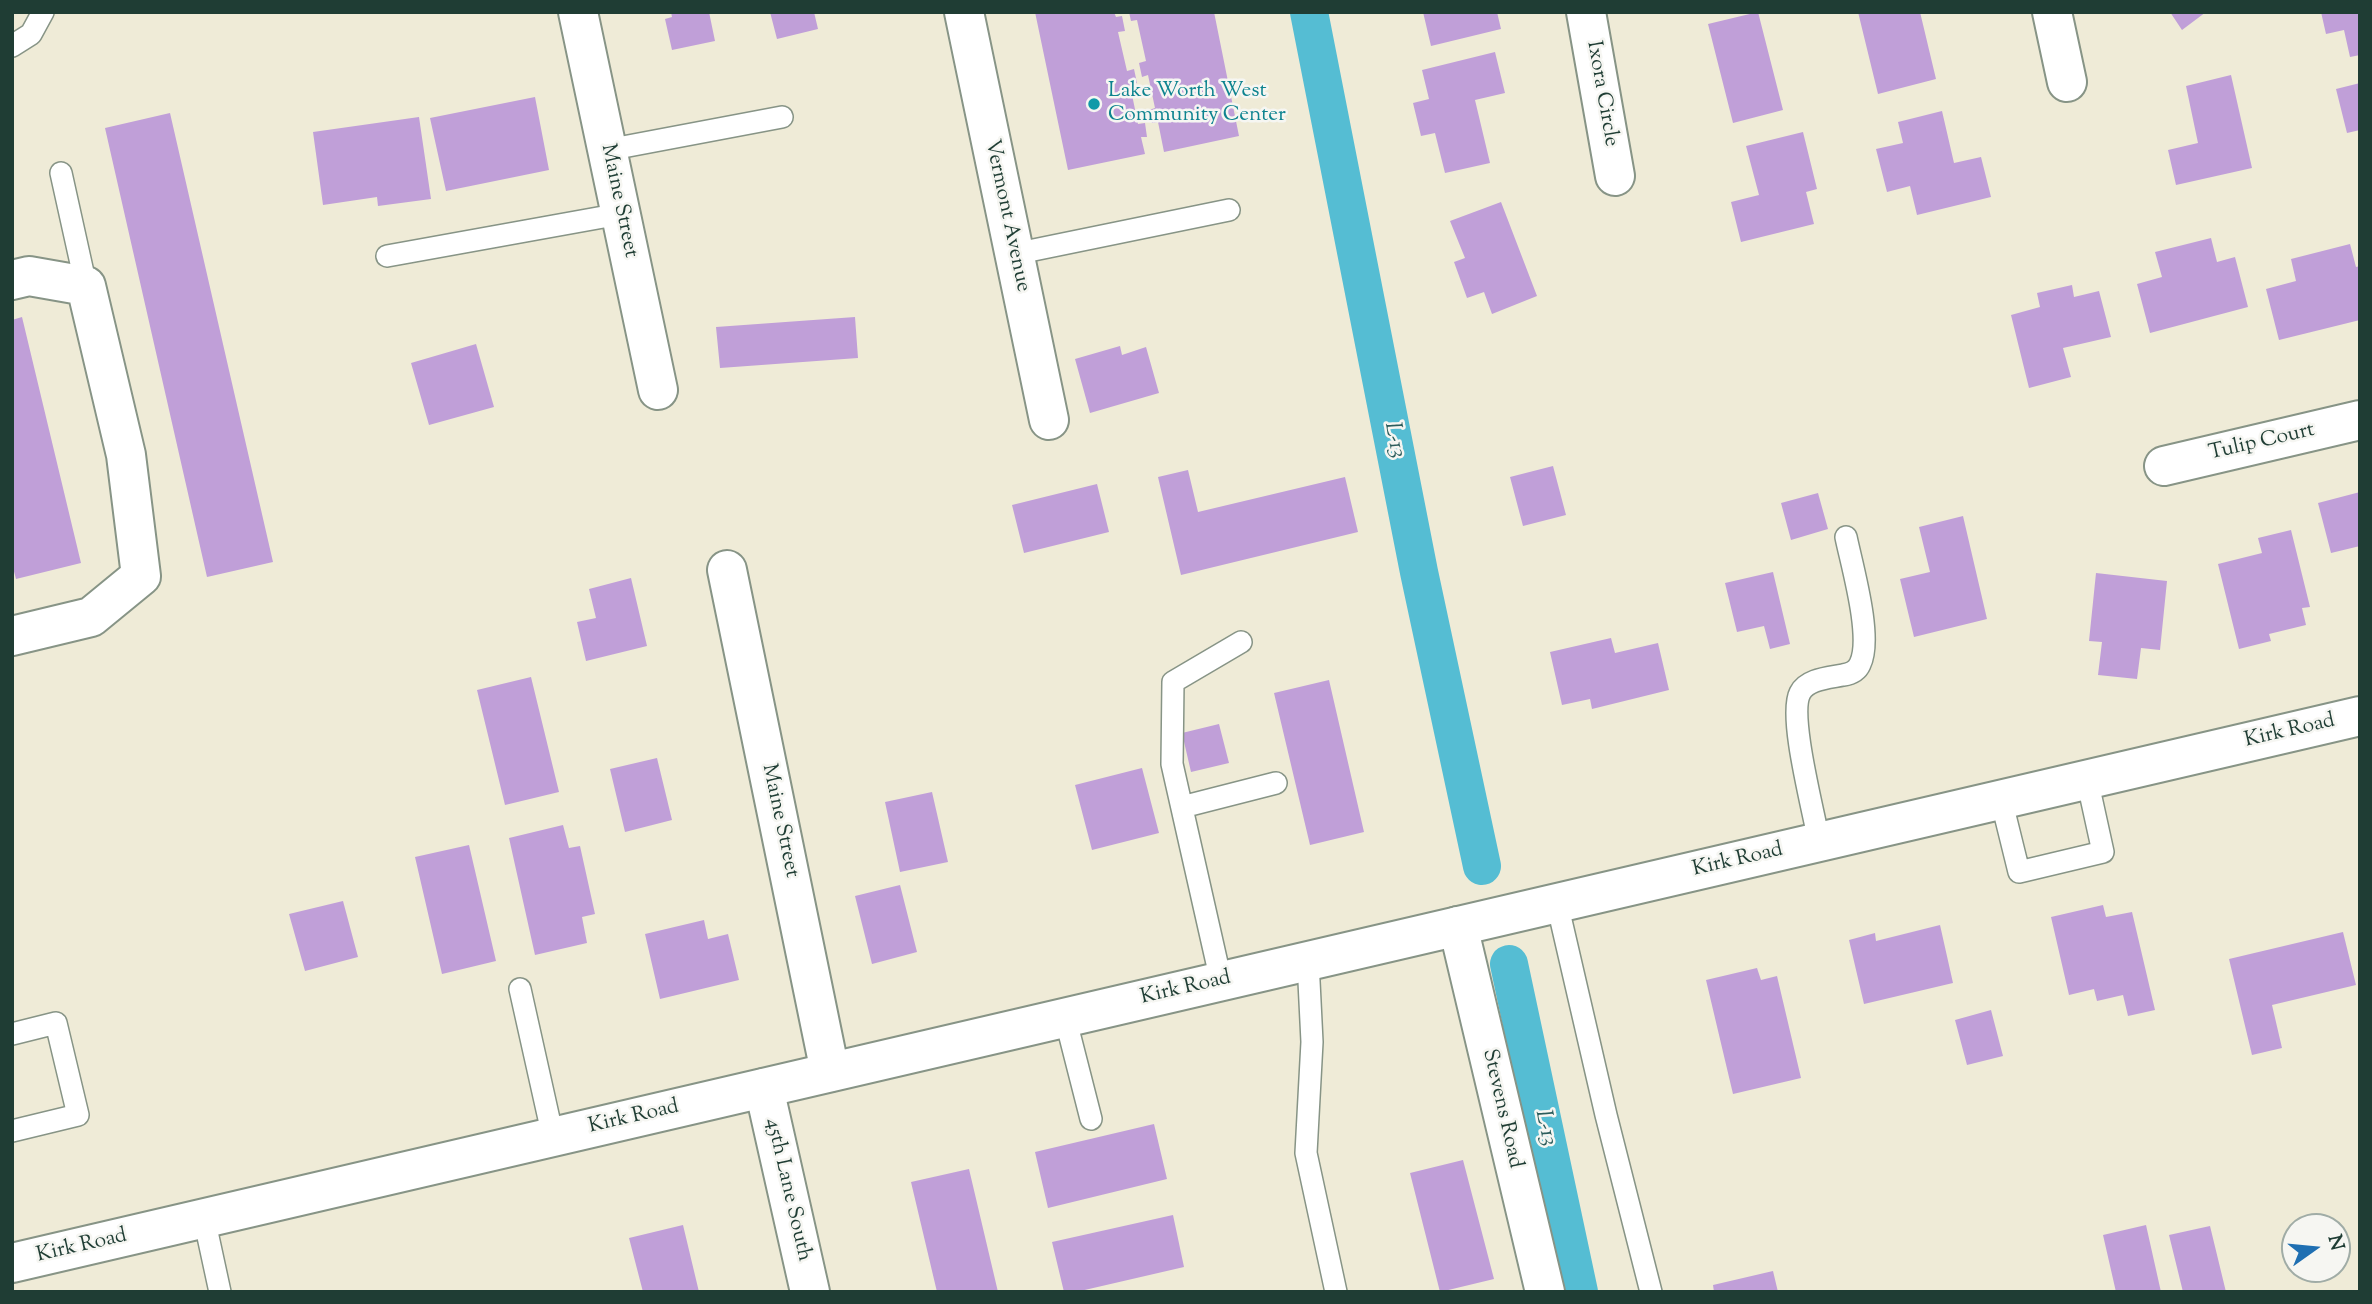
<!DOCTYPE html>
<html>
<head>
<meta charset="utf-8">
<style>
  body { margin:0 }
  #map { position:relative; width:2372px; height:1304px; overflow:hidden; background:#efebd7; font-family:"Sorts Mill Goudy",serif }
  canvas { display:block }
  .frame { position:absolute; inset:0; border:14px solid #1f3d34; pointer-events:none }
  .north { position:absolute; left:2281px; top:1213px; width:70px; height:70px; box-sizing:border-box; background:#f6f6f2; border:2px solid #a0aca6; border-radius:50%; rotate:75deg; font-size:19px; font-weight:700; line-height:28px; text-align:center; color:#1f3d34 }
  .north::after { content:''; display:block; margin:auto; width:24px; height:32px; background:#1f6fb2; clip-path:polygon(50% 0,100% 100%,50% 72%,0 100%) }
</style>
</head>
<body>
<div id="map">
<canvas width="2372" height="1304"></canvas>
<div class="frame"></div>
<div class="north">N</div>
</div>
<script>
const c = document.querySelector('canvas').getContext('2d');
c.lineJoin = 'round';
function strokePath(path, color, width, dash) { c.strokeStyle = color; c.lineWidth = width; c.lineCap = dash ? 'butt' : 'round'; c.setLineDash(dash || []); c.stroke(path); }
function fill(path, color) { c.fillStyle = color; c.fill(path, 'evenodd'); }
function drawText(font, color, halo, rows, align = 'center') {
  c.font = font + ' "Sorts Mill Goudy",serif'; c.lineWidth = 5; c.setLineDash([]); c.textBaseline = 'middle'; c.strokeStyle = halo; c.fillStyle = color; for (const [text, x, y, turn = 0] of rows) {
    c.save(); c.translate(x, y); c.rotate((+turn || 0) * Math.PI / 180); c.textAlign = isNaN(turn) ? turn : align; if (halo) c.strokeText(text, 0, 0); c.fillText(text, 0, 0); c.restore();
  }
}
const canal = new Path2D(`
  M1309 12 1419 572 1482 866
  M1509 964 1579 1292`);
const building = new Path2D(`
  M671 12H709L715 41 672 50 665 19 672 17Z
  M770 12H814L818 29 777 39Z
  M1035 12H1114L1116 17 1122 16 1125 31 1118 32 1127 71 1134 69 1137 83 1130 85 1138 124 1145 123 1147 137H1141L1145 154 1068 170Z
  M1129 12H1214L1239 136 1164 152 1158 122 1152 123 1149 110 1155 108 1148 75 1142 77 1139 63 1146 61 1137 20 1131 21Z
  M1423 12H1497L1501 29 1431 46Z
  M1758 12 1783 110 1733 123 1708 24Z
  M1858 12H1920L1936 79 1878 94Z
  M2170 12H2206L2182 30Z
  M2321 12H2360V55L2350 57 2344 30 2326 34Z
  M1495 52 1505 93 1475 100 1490 163 1445 173 1435 133 1421 136 1413 103 1429 99 1422 70Z
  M2231 75 2252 168 2176 185 2168 150 2198 143 2186 86Z
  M2360 83V130L2347 133 2336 89Z
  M535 97 549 170 446 191 430 118Z
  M1942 111 1954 163 1981 157 1991 197 1917 215 1910 186 1887 192 1876 149 1903 143 1898 122Z
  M170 113 273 562 207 577 105 128Z
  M419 117 431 199 378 206 377 197 323 205 313 132Z
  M1803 132 1817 189 1806 192 1814 224 1741 242 1731 202 1759 195 1746 146Z
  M1501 202 1537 296 1492 314 1484 292 1467 298 1454 262 1465 258 1450 221Z
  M2211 238 2217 262 2235 257 2248 307 2150 333 2137 284 2162 277 2155 252Z
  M2350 244 2356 267 2360 266V320L2279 340 2266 289 2296 281 2291 259Z
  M2072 285 2074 297 2099 291 2111 337 2063 348 2071 377 2029 388 2011 315 2040 307 2037 293Z
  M22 317 81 563 16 579 12 564V320Z
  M855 317 858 358 720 368 716 327Z
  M476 344 494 407 429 425 411 363Z
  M1120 346 1122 355 1146 347 1159 393 1090 413 1075 359Z
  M1553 466 1566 515 1523 526 1510 477Z
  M1188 470 1198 512 1345 477 1358 532 1181 575 1158 477Z
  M1097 484 1109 532 1024 553 1012 505Z
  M2360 492V546L2331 553 2318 503Z
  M1818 493 1828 529 1791 540 1781 503Z
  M1963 516 1987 619 1914 637 1900 579 1930 572 1919 527Z
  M2291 530 2310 607 2302 608 2306 625 2269 634 2271 641 2239 649 2218 564 2262 553 2258 538Z
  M1773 572 1790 644 1770 649 1764 626 1737 632 1725 583Z
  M2096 573 2167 581 2160 650 2141 648 2137 679 2098 675 2102 642 2089 641Z
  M631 578 647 646 586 661 577 622 596 618 589 589Z
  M1611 638 1615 653 1658 643 1669 690 1592 709 1590 699 1562 705 1550 652Z
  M531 677 559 792 505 805 477 690Z
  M1329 680 1364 832 1310 845 1274 693Z
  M1219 724 1229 763 1191 772 1182 733Z
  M657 758 672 820 625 832 610 769Z
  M1142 768 1159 833 1092 850 1075 785Z
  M932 792 948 862 900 872 885 802Z
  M563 825 569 848 580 846 595 914 582 917 587 943 535 955 509 838Z
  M469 845 496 961 442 974 415 857Z
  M900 885 917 952 872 964 855 896Z
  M343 901 358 957 305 971 289 914Z
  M2103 905 2106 917 2132 912 2155 1010 2128 1016 2123 995 2097 1001 2094 989 2069 995 2051 917Z
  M704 920 708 939 728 934 739 980 660 999 645 934Z
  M1940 925 1953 983 1864 1004 1849 940 1875 933 1876 941Z
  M2343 932 2356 985 2272 1005 2282 1048 2252 1055 2229 959Z
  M1757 968 1761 980 1777 976 1801 1078 1733 1094 1706 980Z
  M1991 1010 2003 1056 1967 1065 1955 1020Z
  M1154 1124 1167 1179 1048 1208 1035 1152Z
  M1463 1160 1494 1279 1440 1292 1410 1173Z
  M969 1169 998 1292H937L911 1182Z
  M1173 1215 1184 1267 1076 1292H1064L1052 1242Z
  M683 1225 699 1292H643L629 1238Z
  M2146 1225 2161 1292H2116L2103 1235Z
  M2210 1226 2226 1292H2183L2169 1235Z
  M1773 1271 1778 1292H1714L1713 1285Z`);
const service = new Path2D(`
  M12 46 31 34 43 12
  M607 150 782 117
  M61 173 86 286
  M1014 254 1229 210
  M387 256 620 214
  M2001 799 2019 872 2103 852 2087 779
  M1182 807 1276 783
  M1819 842C1814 812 1788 716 1800 693 1807 679 1828 678 1843 675 1850 674 1857 671 1860 664 1873 638 1852 566 1846 537
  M1557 903 1606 1115 1651 1292
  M1308 961 1312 1042 1306 1153 1336 1292
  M1221 981 1172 764 1173 682 1241 642
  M520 989 553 1137
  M1065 1017 1091 1119
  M12 1034 56 1023 78 1115 12 1131
  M204 1218 220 1292`);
const minor = new Path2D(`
  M578 12 658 390
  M964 12 1049 420
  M1586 12 1615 176
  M2052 12 2067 82
  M12 280 29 276 86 286 126 455 141 576 91 617 12 636
  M2164 466 2360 420
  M727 570 830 1072
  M1458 926 1545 1292
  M764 1088 810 1292`);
const tertiary = new Path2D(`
  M12 1263 2360 716`);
const markers = [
  [1094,104,7,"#0f9aa8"]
];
const cultureNames = [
  ["Lake Worth West",1108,92],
  ["Community Center",1108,116]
];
const streetNames = [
  ["Ixora Circle",1601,94,80],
  ["Maine Street",618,201,78],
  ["Vermont Avenue",1006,216,78],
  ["Tulip Court",2262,443,-13],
  ["Kirk Road",2290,732,-13],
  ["Maine Street",779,821,78],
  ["Kirk Road",1738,861,-13],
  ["Kirk Road",1186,989,-13],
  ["Stevens Road",1501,1109,77],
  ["Kirk Road",634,1118,-13],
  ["45th Lane South",787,1190,77],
  ["Kirk Road",82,1247,-13]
];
const waterNames = [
  ["L-13",1393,440,79],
  ["L-13",1544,1128,78]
];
strokePath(canal, '#55bdd3', 38);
fill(building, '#c09fd8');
strokePath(service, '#879486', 24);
strokePath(minor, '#879486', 42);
strokePath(tertiary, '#879486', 42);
strokePath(service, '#fff', 21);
strokePath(minor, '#fff', 38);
strokePath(tertiary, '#fff', 38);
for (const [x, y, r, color] of markers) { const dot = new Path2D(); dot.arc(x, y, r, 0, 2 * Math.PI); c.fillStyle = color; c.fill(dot); strokePath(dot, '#f6f6f2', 2.5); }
drawText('21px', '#0d838f', '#f6f6f2', cultureNames, 'left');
drawText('21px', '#1f3d34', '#f6f6f2', streetNames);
drawText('italic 23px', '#2c5d5c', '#f6f6f2', waterNames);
</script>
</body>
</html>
